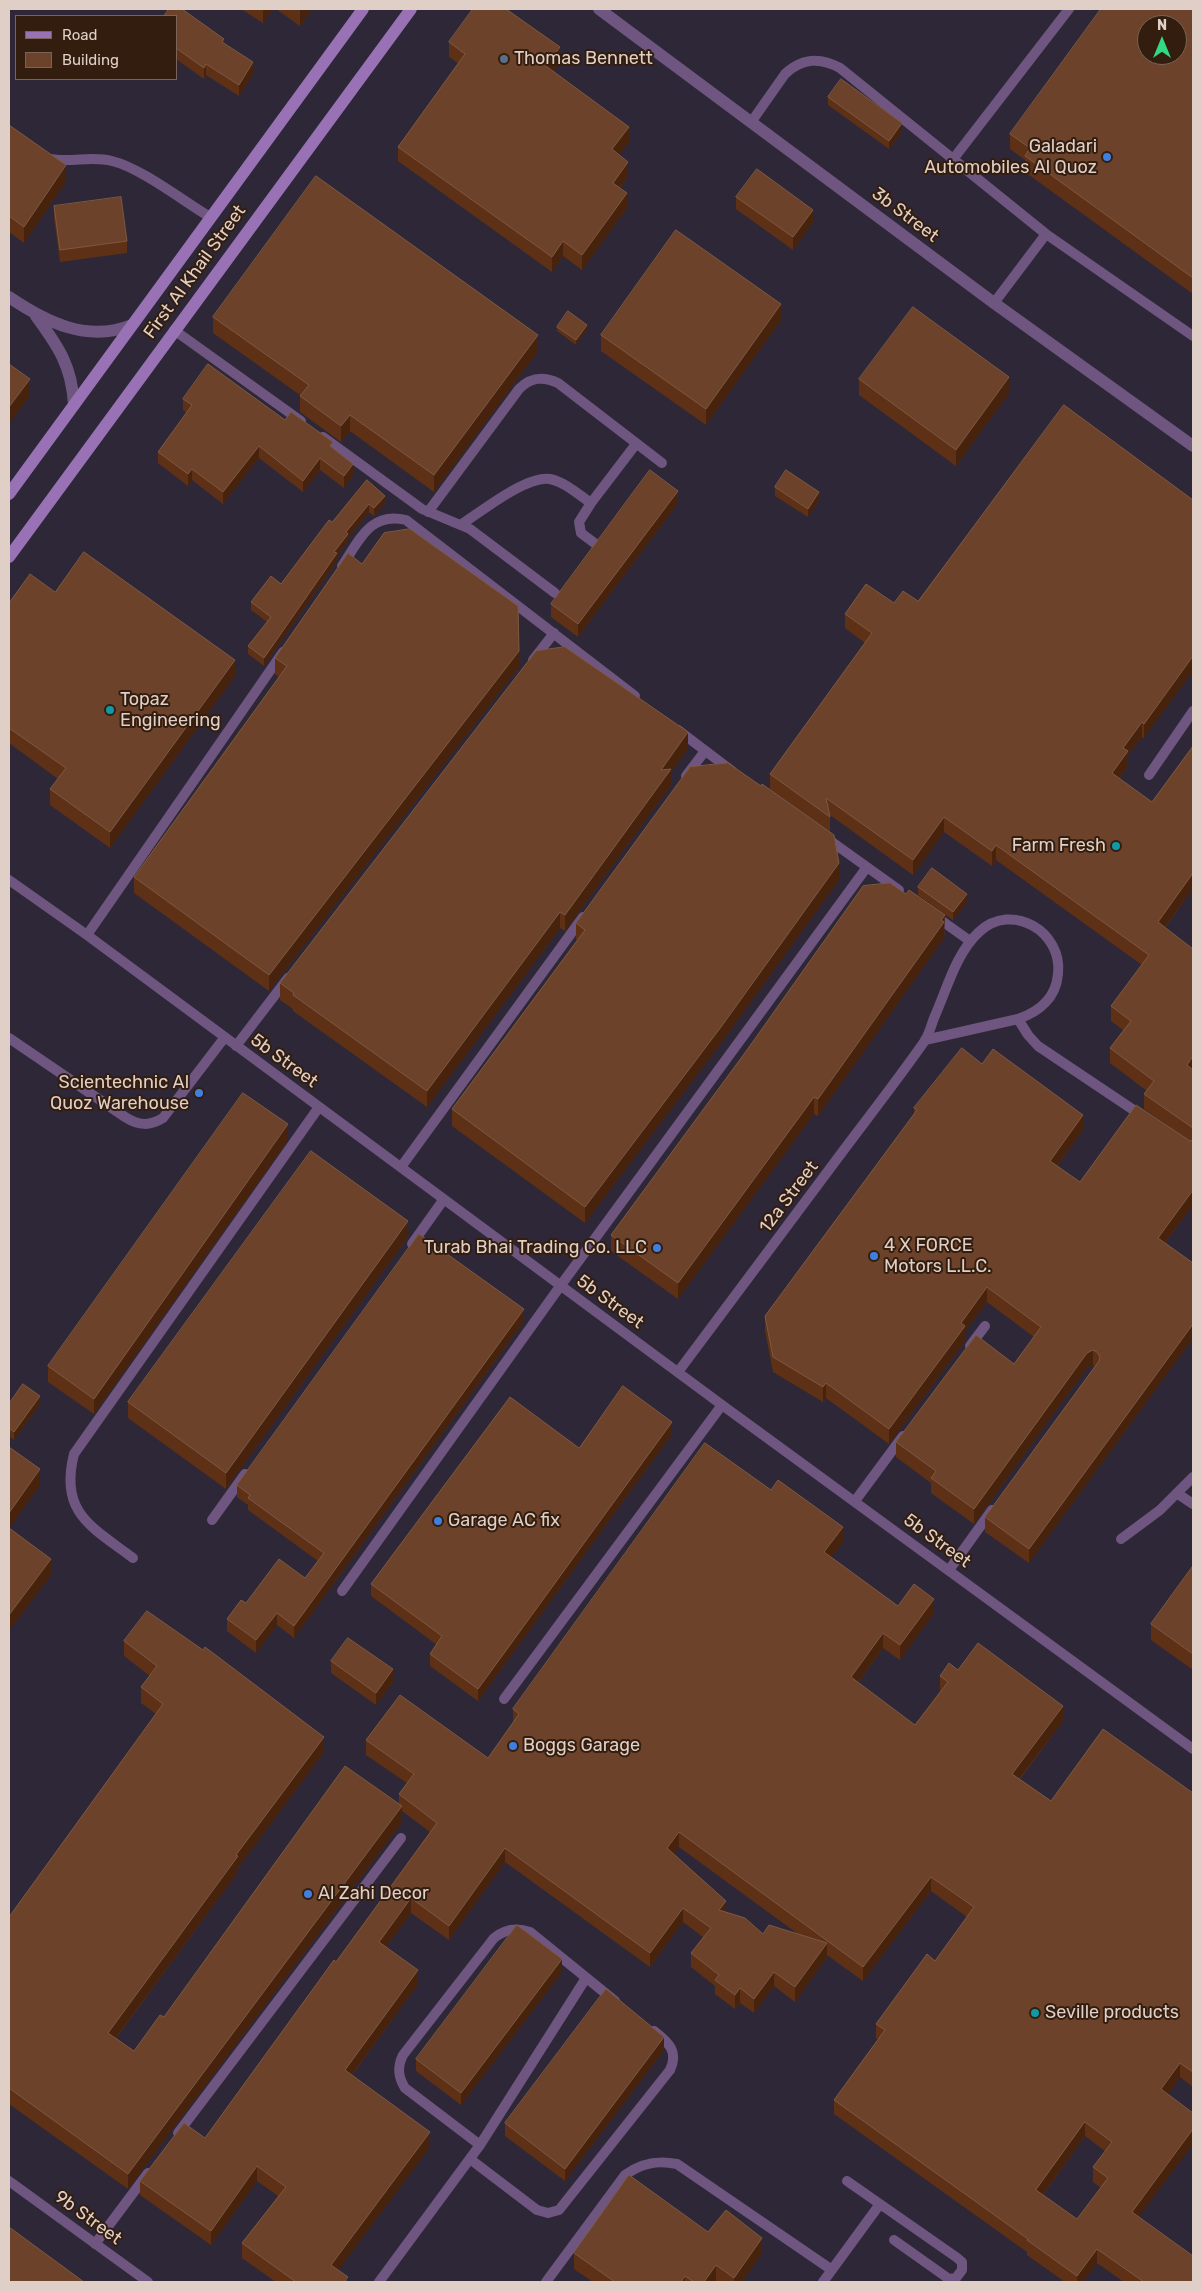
<!DOCTYPE html>
<html>
<head>
<meta charset="utf-8">
<style>
  body { margin:0 }
  #map { position:relative; width:1202px; height:2291px; overflow:hidden; background:#331d0e; font-family:Rubik,sans-serif }
  canvas { display:block }
  .frame { position:absolute; inset:0; border:10px solid #dfcfc6; pointer-events:none }
  .legend { position:absolute; left:15px; top:15px; width:162px; height:65px; box-sizing:border-box; background:#331d0e; border:1px solid #786458; margin:0; padding:6px 9px; list-style:none; font-size:15px; color:#dfcfc6 }
  .legend li { display:flex; align-items:center; gap:10px; height:25px }
  .legend b { width:25px; border:1px solid #786458 }
  .north { position:absolute; left:1137px; top:15px; width:50px; height:50px; box-sizing:border-box; background:#331d0e; border:1px solid #786458; border-radius:50%; rotate:0deg; font-size:14px; font-weight:700; line-height:20px; text-align:center; color:#dfcfc6 }
  .north::after { content:''; display:block; margin:auto; width:18px; height:22px; background:#32d882; clip-path:polygon(50% 0,100% 100%,50% 72%,0 100%) }
</style>
</head>
<body>
<div id="map">
<canvas width="1202" height="2291"></canvas>
<div class="frame"></div>
<ul class="legend">
<li><b style="height:6px;background:#9972b6"></b>Road</li>
<li><b style="height:14px;background:#6c422a"></b>Building</li>
</ul>
<div class="north">N</div>
</div>
<script>
const c = document.querySelector('canvas').getContext('2d');
c.lineJoin = 'round';
function fill(path, color) { c.fillStyle = color; c.fill(path, 'evenodd'); }
function strokePath(path, color, width, dash) { c.strokeStyle = color; c.lineWidth = width; c.lineCap = dash ? 'butt' : 'round'; c.setLineDash(dash || []); c.stroke(path); }
function drawText(font, color, halo, rows, align = 'center') {
  c.font = font + ' Rubik,sans-serif'; c.lineWidth = 4; c.setLineDash([]); c.textBaseline = 'middle'; c.strokeStyle = halo; c.fillStyle = color; for (const [text, x, y, turn = 0] of rows) {
    c.save(); c.translate(x, y); c.rotate((+turn || 0) * Math.PI / 180); c.textAlign = isNaN(turn) ? turn : align; if (halo) c.strokeText(text, 0, 0); c.fillText(text, 0, 0); c.restore();
  }
}
const industrial = new Path2D(`
  M9 9H1193V2282H9ZM16 16H176V79H16ZM1147 25H1177V55H1147Z`);
const service = new Path2D(`
  M752 121 785 74C802 58 820 57 840 68L1046 234 1193 336
  M46 158C68 164 91 155 112 161 141 168 183 201 210 217
  M954 158 1069 9
  M994 303 1046 234
  M174 330 301 421
  M323 437 422 509 470 529 555 593
  M428 512 519 389C531 377 543 376 558 383L662 463
  M462 524C482 511 527 475 550 479 565 482 579 495 591 503
  M597 545 581 533 579 522 591 503 636 444
  M342 566C359 541 370 511 406 520L635 696
  M533 660 554 633
  M678 730 732 771
  M1149 775 1193 711
  M686 776 705 751
  M825 837 899 890
  M9 880 87 935 722 1405 1193 1749
  M935 916 970 941
  M87 935 283 652
  M1018 1019 1028 1035 1038 1046 1144 1117
  M9 1038 125 1117C139 1126 150 1126 163 1118L225 1037
  M236 1046 288 978
  M401 1167 583 917
  M412 1244 444 1199
  M970 1346 985 1326
  M678 1372C733 1299 788 1225 843 1151 870 1115 898 1079 924 1042 929 1035 931 1026 934 1018 947 989 956 953 979 932 1012 901 1063 932 1058 974 1056 998 1039 1012 1018 1019L925 1040
  M1178 1494 1193 1504
  M855 1501 903 1436
  M212 1520 245 1474
  M1121 1539 1160 1510 1193 1477
  M133 1558C92 1527 59 1513 74 1454L319 1107
  M949 1570 992 1510
  M342 1591 561 1285 867 867
  M504 1699 722 1405
  M178 2133 401 1838
  M480 2145 405 2088C398 2077 397 2067 403 2055L494 1938C505 1929 516 1927 530 1932L615 2001
  M470 2159 537 2210 548 2213 559 2210 670 2070C679 2051 668 2042 654 2031
  M9 2181 148 2282
  M847 2181 956 2257 962 2262V2270L956 2278 949 2279 894 2240
  M95 2244 148 2173
  M379 2282 480 2145 586 1978
  M546 2282 625 2175C641 2163 657 2160 677 2164L832 2270
  M823 2282 880 2204`);
const minor = new Path2D(`
  M599 9 994 303 1193 446
  M9 297C46 322 87 343 132 325
  M36 316C58 346 72 366 74 405`);
const secondary = new Path2D(`
  M9 494 363 9
  M9 557 411 9`);
const wall = new Path2D(`
  M241 9H273L263 23Z
  M276 9H312L300 26Z
  M1193 9V294L1025 172V160L1010 149V134Z
  M176 16 224 44 253 74 239 96 206 75 204 79 176 59Z
  M449 42 560 62 553 71 629 142 619 155 628 176 620 188 627 208 582 270 563 256 552 272 398 161V147L458 63 449 57Z
  M828 97 902 132 889 149 828 105Z
  M9 125 66 182 24 243 9 232Z
  M736 197 813 222 793 250 736 209Z
  M54 206 127 241V253L60 262 54 218Z
  M213 317 538 351 434 492 350 431 341 442 300 412V395L213 333Z
  M781 320 706 425 601 351V335Z
  M557 327 587 329 576 345 557 331Z
  M859 379 1009 393 956 466 859 395Z
  M183 399 285 420 333 448 353 475 344 488 320 470 303 492 259 458 223 504 192 480 188 486 158 463V452L187 413 183 410Z
  M367 480 385 503 374 516 369 512 348 538V541L337 556V561L264 666 248 654V646L267 622 251 610V602L281 584Z
  M775 487 819 500 808 517 775 496Z
  M1193 500 1144 738 1142 737 1128 755V766L1119 779 1152 802 1193 746V888L1165 928 1193 949V1205L1165 1243 1193 1263V1338L1029 1563 985 1532V1517L1095 1366 1093 1365 1087 1368 974 1524 931 1493V1483L896 1457V1442L1014 1364 1034 1337 987 1302 965 1331V1341L889 1444 826 1398 823 1402 773 1372 765 1331V1316L914 1114V1108L982 1064 1083 1130 1057 1166 1080 1182 1190 1141 1144 1109V1094L1147 1091 1110 1063V1048L1123 1030 1111 1021V1006L1142 965 996 860 992 866 944 832 913 875 830 815V832L770 789V774L865 643 845 628V614L894 603 918 601Z
  M678 503 578 637 551 617V604Z
  M362 564 519 667 269 991 134 893V877L279 677 275 674V658Z
  M55 592 235 676 110 848 50 805V789L58 779 9 743V603Z
  M688 749 671 772V785L565 931 560 928 427 1107 293 1011V1009L280 1000V983Z
  M839 880 721 1043 585 1223 452 1126V1109L577 940 576 939V923Z
  M918 887 967 902 953 920 918 895Z
  M945 931 944 938 818 1116 814 1114 678 1299 611 1251V1235Z
  M288 1140 94 1414 48 1382V1366Z
  M408 1237 226 1489 128 1418V1402Z
  M524 1321 294 1638 277 1625 256 1653 227 1631V1619L246 1603 305 1578 318 1561 248 1510V1505L237 1497V1485Z
  M9 1404H40L14 1440 9 1436Z
  M672 1434 478 1701 430 1666V1654L437 1645 371 1596V1584L579 1448Z
  M843 1542 831 1557 898 1606 934 1613 900 1660 883 1648 858 1683 915 1725 940 1691V1676L958 1670 1063 1721 1020 1779 1051 1801 1193 1793V2087L1180 2077 1168 2094 1139 2217 1193 2282H1124L1097 2263 1083 2282H1065L1027 2255V2252L834 2114V2100L878 2039 876 2038V2024L935 1961 967 1917 931 1891 863 1981 827 1955V1957L795 2002 774 1986 754 2013 740 2003 735 2009 715 1994V1986L691 1967V1953L703 1937 683 1922 650 1967 505 1862 449 1940 411 1913 386 1947 418 1984 352 2075 430 2147 338 2270 348 2282H276L242 2258V2243L278 2196 257 2181 211 2245 140 2195V2181L205 2138 336 1962 430 1832 402 1811V1822L128 2189 9 2104V1917L156 1714 141 1703V1687L150 1676 124 1656V1641L324 1752 238 1868V1872L116 2038 134 2051 164 2017 399 1804V1794L407 1783 366 1755V1740L488 1758 513 1723V1709ZM679 1847 798 1934H763L726 1912 673 1854ZM1085 2136 1105 2151 1093 2167V2182L1101 2188 1077 2219 1043 2195Z
  M1193 1566V1670L1151 1640V1624Z
  M331 1661 393 1682 376 1705 331 1673Z
  M562 1972 461 2105 416 2071V2059Z
  M664 2050 565 2181 505 2136V2123Z
  M708 2232 762 2253 742 2282H718L716 2281 715 2282H593L574 2269V2253Z`);
const shadedWall = new Path2D(`
  M263 9H273L263 23Z
  M300 9H312L300 26Z
  M560 47V62L546 80V66Z
  M253 62V74L239 96V85Z
  M206 64V75L204 79V68Z
  M902 123V132L889 149V141Z
  M629 127V142L612 164V149Z
  M628 162V176L613 197V183Z
  M66 165V182L24 243V227Z
  M627 193V208L582 270V255Z
  M813 210V222L793 250V237Z
  M563 241V256L552 272V257Z
  M781 304V320L706 425V409Z
  M587 325V329L576 345V340Z
  M538 335V351L434 492V475Z
  M1009 377V393L956 466V450Z
  M30 379V395L9 424V407Z
  M350 415V431L341 442V426Z
  M259 446V458L223 504V492Z
  M320 458V470L303 492V481Z
  M353 464V475L344 488V476Z
  M192 469V480L188 486V474Z
  M678 491V503L578 637V624Z
  M819 492V500L808 517V509Z
  M385 496V503L374 516V508Z
  M369 504V512L348 538V541L337 556V561L264 666V658L334 552 346 532Z
  M519 651V667L269 991V975Z
  M1193 656V671L1144 738V724Z
  M235 660V676L110 848V832Z
  M1142 722V737L1128 755V766L1112 788V773L1123 748Z
  M688 732V749L671 772V785L565 931V915L661 770Z
  M944 817V832L913 875V860Z
  M996 845V860L992 866V851Z
  M839 863V880L721 1043 585 1223V1207Z
  M1193 873V888L1158 937V922Z
  M967 894V902L953 920V912Z
  M560 912V928L427 1107V1091Z
  M945 915 944 938 818 1116V1099Z
  M1193 1056V1070L1187 1065Z
  M814 1097V1114L678 1299V1283Z
  M1083 1115V1130L1050 1175V1161Z
  M288 1124V1140L94 1414V1399Z
  M1193 1190V1205L1158 1252V1238Z
  M408 1221V1237L226 1489V1473Z
  M987 1287V1302L965 1331V1341L889 1444V1429L961 1323Z
  M524 1309V1321L294 1638V1626Z
  M1193 1324V1338L1029 1563V1549Z
  M1093 1350V1365L1087 1368 974 1524V1509L1087 1353Z
  M826 1383V1398L823 1402V1387Z
  M40 1396V1404L14 1440V1432Z
  M672 1422V1434L478 1701V1689Z
  M40 1469V1485L9 1529V1513Z
  M843 1527V1542L824 1567V1552Z
  M51 1559V1575L9 1631V1615Z
  M934 1599V1613L900 1660V1645Z
  M277 1613V1625L256 1653V1640Z
  M883 1633V1648L851 1692V1677Z
  M393 1669V1682L376 1705V1693Z
  M1063 1706V1721L1012 1788V1774Z
  M324 1737V1752L238 1868V1872L108 2048V2033L236 1855Z
  M402 1806V1822L128 2189V2174Z
  M679 1832V1847L667 1863V1848Z
  M505 1848V1862L449 1940V1926Z
  M931 1877V1891L863 1981V1967Z
  M411 1898V1913L379 1956V1942Z
  M726 1901V1916L719 1910Z
  M683 1908V1922L650 1967V1953Z
  M827 1943V1957L795 2002V1987Z
  M562 1959V1972L461 2105V2093Z
  M418 1970V1984L345 2084V2070Z
  M774 1972V1986L754 2013V1999Z
  M740 1988V2003L735 2009V1995Z
  M664 2037V2050L565 2181V2169Z
  M1180 2063V2077L1161 2104V2089Z
  M1085 2122V2136L1036 2204V2190Z
  M1193 2129V2144L1132 2226V2212Z
  M430 2132V2147L331 2280V2265Z
  M257 2166V2181L211 2245V2231Z
  M762 2238V2253L742 2282H734V2278Z
  M1097 2249V2263L1083 2282H1077V2276Z
  M716 2265V2281L715 2282H704Z
  M685 2276V2282H681Z`);
const building = new Path2D(`
  M169 9H182L224 39 222 42 253 62 239 85 206 64 204 68 176 48V16H164Z
  M473 9H506L560 47 546 66 629 127 612 149 628 162 613 183 627 193 582 255 563 241 552 257 398 147 465 54 449 42Z
  M1101 9H1193V278L1025 156 1030 148 1010 134ZM1147 25H1177V55H1147Z
  M841 79 902 123 889 141 828 97Z
  M9 125 66 165 24 227 9 216Z
  M757 169 813 210 793 237 736 197Z
  M316 176 538 335 434 475 350 415 341 426 300 396 309 385 213 317Z
  M121 197 127 241 60 250 54 206Z
  M676 230 781 304 706 409 601 335Z
  M913 307 1009 377 956 450 859 379Z
  M568 311 587 325 576 340 557 327Z
  M9 364 30 379 9 407Z
  M208 364 285 420 291 412 333 442 330 446 353 464 344 476 320 458 303 481 259 446 223 492 192 469 188 474 158 452 192 405 183 399Z
  M1064 405 1193 500V656L1144 724 1142 722 1123 748 1128 751 1112 773 1152 802 1193 746V873L1158 922 1193 949V1056L1187 1065 1193 1070V1128L1144 1094 1154 1081 1110 1048 1131 1021 1111 1006 1149 955 996 845 992 851 944 817 913 860 826 798 830 817 770 774 872 633 845 614 866 584 894 603 903 591 918 601Z
  M650 470 678 491 578 624 551 604Z
  M786 470 819 492 808 509 775 487Z
  M367 480 385 496 374 508 369 504 346 532 348 534 334 552 337 553 264 658 248 646 271 617 251 602 271 576 281 584 329 520 332 522Z
  M410 529 518 606 519 651 269 975 134 877 287 666 275 658 348 553 362 564 384 533Z
  M84 552 235 660 110 832 50 789 66 768 9 728V603L30 574 55 592Z
  M565 647 688 732 661 770 671 769 565 915 560 912 427 1091 293 995 294 993 280 983 536 651Z
  M728 763 761 786 762 784 834 835 839 863 721 1027 585 1207 452 1109 585 930 576 923 690 767Z
  M932 868 967 894 953 912 918 887Z
  M890 883 906 894 909 890 945 915 941 920 944 922 818 1099 814 1097 678 1283 611 1235 747 1050 863 886Z
  M962 1048 982 1064 993 1049 1083 1115 1050 1161 1080 1182 1136 1105 1190 1141 1193 1140V1190L1158 1238 1193 1263V1324L1029 1549 985 1517 1099 1361 1100 1357 1097 1352 1093 1350 1087 1353 974 1509 931 1478 936 1471 896 1442 976 1335 1014 1364 1041 1327 987 1287 961 1323 965 1326 889 1429 826 1383 823 1387 773 1357 765 1316 917 1110 914 1108Z
  M243 1093 288 1124 94 1399 48 1366Z
  M311 1151 408 1221 226 1473 128 1402Z
  M419 1234 524 1309 294 1626 277 1613 256 1640 227 1619 241 1600 246 1603 279 1559 305 1578 324 1553 248 1498 250 1495 237 1485Z
  M23 1384 40 1396 14 1432 9 1428V1404Z
  M623 1386 672 1422 478 1689 430 1654 442 1636 371 1584 510 1397 579 1448Z
  M705 1443 771 1490 778 1480 843 1527 824 1552 898 1606 914 1584 934 1599 900 1645 883 1633 851 1677 915 1725 948 1682 940 1676 949 1663 958 1670 978 1643 1063 1706 1012 1774 1051 1801 1103 1729 1193 1793V2072L1180 2063 1161 2089 1193 2113V2129L1132 2212 1193 2256V2282H1144L1097 2249 1077 2276 1027 2240 1028 2239 834 2100 885 2030 876 2024 927 1954 935 1961 974 1907 931 1877 863 1967 679 1832 667 1848 726 1901 719 1910 745 1918 763 1934 769 1925 827 1943 795 1987 774 1972 754 1999 740 1988 735 1995 715 1980 719 1975 691 1953 711 1928 683 1908 650 1953 505 1848 449 1926 411 1898 379 1942 418 1970 345 2070 430 2132 331 2265 348 2277 344 2282H296L242 2243 286 2187 257 2166 211 2231 140 2181 184 2123 205 2138 334 1960 336 1962 437 1823 399 1794 414 1774 366 1740 400 1695 488 1758 519 1714 513 1709ZM1085 2122 1112 2142 1093 2167 1108 2178 1077 2219 1036 2190Z
  M9 1447 40 1469 9 1513Z
  M9 1528 51 1559 9 1615Z
  M1193 1566V1654L1151 1624Z
  M147 1611 203 1650 205 1647 324 1737 236 1855 238 1856 108 2033 134 2051 160 2015 164 2017 345 1766 402 1806 128 2174 9 2088V1931L10 1929 9 1928V1917L163 1704 141 1687 157 1666 124 1641Z
  M348 1638 393 1669 376 1693 331 1661Z
  M517 1925 562 1959 461 2093 416 2059Z
  M606 1989 664 2037 565 2169 505 2123Z
  M629 2175 708 2232 726 2210 762 2238 734 2278 716 2265 704 2282H694L685 2276 681 2282H615L574 2253Z
  M9 2227 84 2282H9Z`);
const markers = [
  [504,59,5,"#5c6f8a"],
  [1107,157,5,"#3f7fe0"],
  [110,710,5,"#0f9aa8"],
  [1116,846,5,"#0f9aa8"],
  [199,1093,5,"#3f7fe0"],
  [657,1248,5,"#3f7fe0"],
  [874,1256,5,"#3f7fe0"],
  [438,1521,5,"#3f7fe0"],
  [513,1746,5,"#3f7fe0"],
  [308,1894,5,"#3f7fe0"],
  [1035,2013,5,"#0f9aa8"]
];
const poiNames = [
  ["Thomas Bennett",514,59],
  ["Galadari",1097,147,"right"],
  ["Automobiles Al Quoz",1097,168,"right"],
  ["Topaz",120,700],
  ["Engineering",120,721],
  ["Farm Fresh",1106,846,"right"],
  ["Scientechnic Al",189,1083,"right"],
  ["Quoz Warehouse",189,1104,"right"],
  ["4 X FORCE",884,1246],
  ["Motors L.L.C.",884,1267],
  ["Turab Bhai Trading Co. LLC",647,1248,"right"],
  ["Garage AC fix",448,1521],
  ["Boggs Garage",523,1746],
  ["Al Zahi Decor",318,1894],
  ["Seville products",1045,2013]
];
const streetNames = [
  ["3b Street",905,215,37],
  ["First Al Khail Street",195,272,-54],
  ["5b Street",284,1061,36],
  ["12a Street",789,1197,-53],
  ["5b Street",610,1302,36],
  ["5b Street",937,1541,36],
  ["9b Street",88,2218,36]
];
fill(industrial, '#2d2737');
strokePath(service, '#6e5680', 10);
strokePath(minor, '#6e5680', 12);
strokePath(secondary, '#9972b6', 12);
fill(wall, '#5e3117');
fill(shadedWall, '#47220c');
fill(building, '#6c422a');
strokePath(building, '#7e5842', 1);
for (const [x, y, r, color] of markers) { const dot = new Path2D(); dot.arc(x, y, r, 0, 2 * Math.PI); c.fillStyle = color; c.fill(dot); strokePath(dot, '#331d0e', 2); }
drawText('18px', '#dfcfc6', '#331d0e', poiNames, 'left');
drawText('18px', '#dfcfc6', '#331d0e', streetNames);
</script>
</body>
</html>
